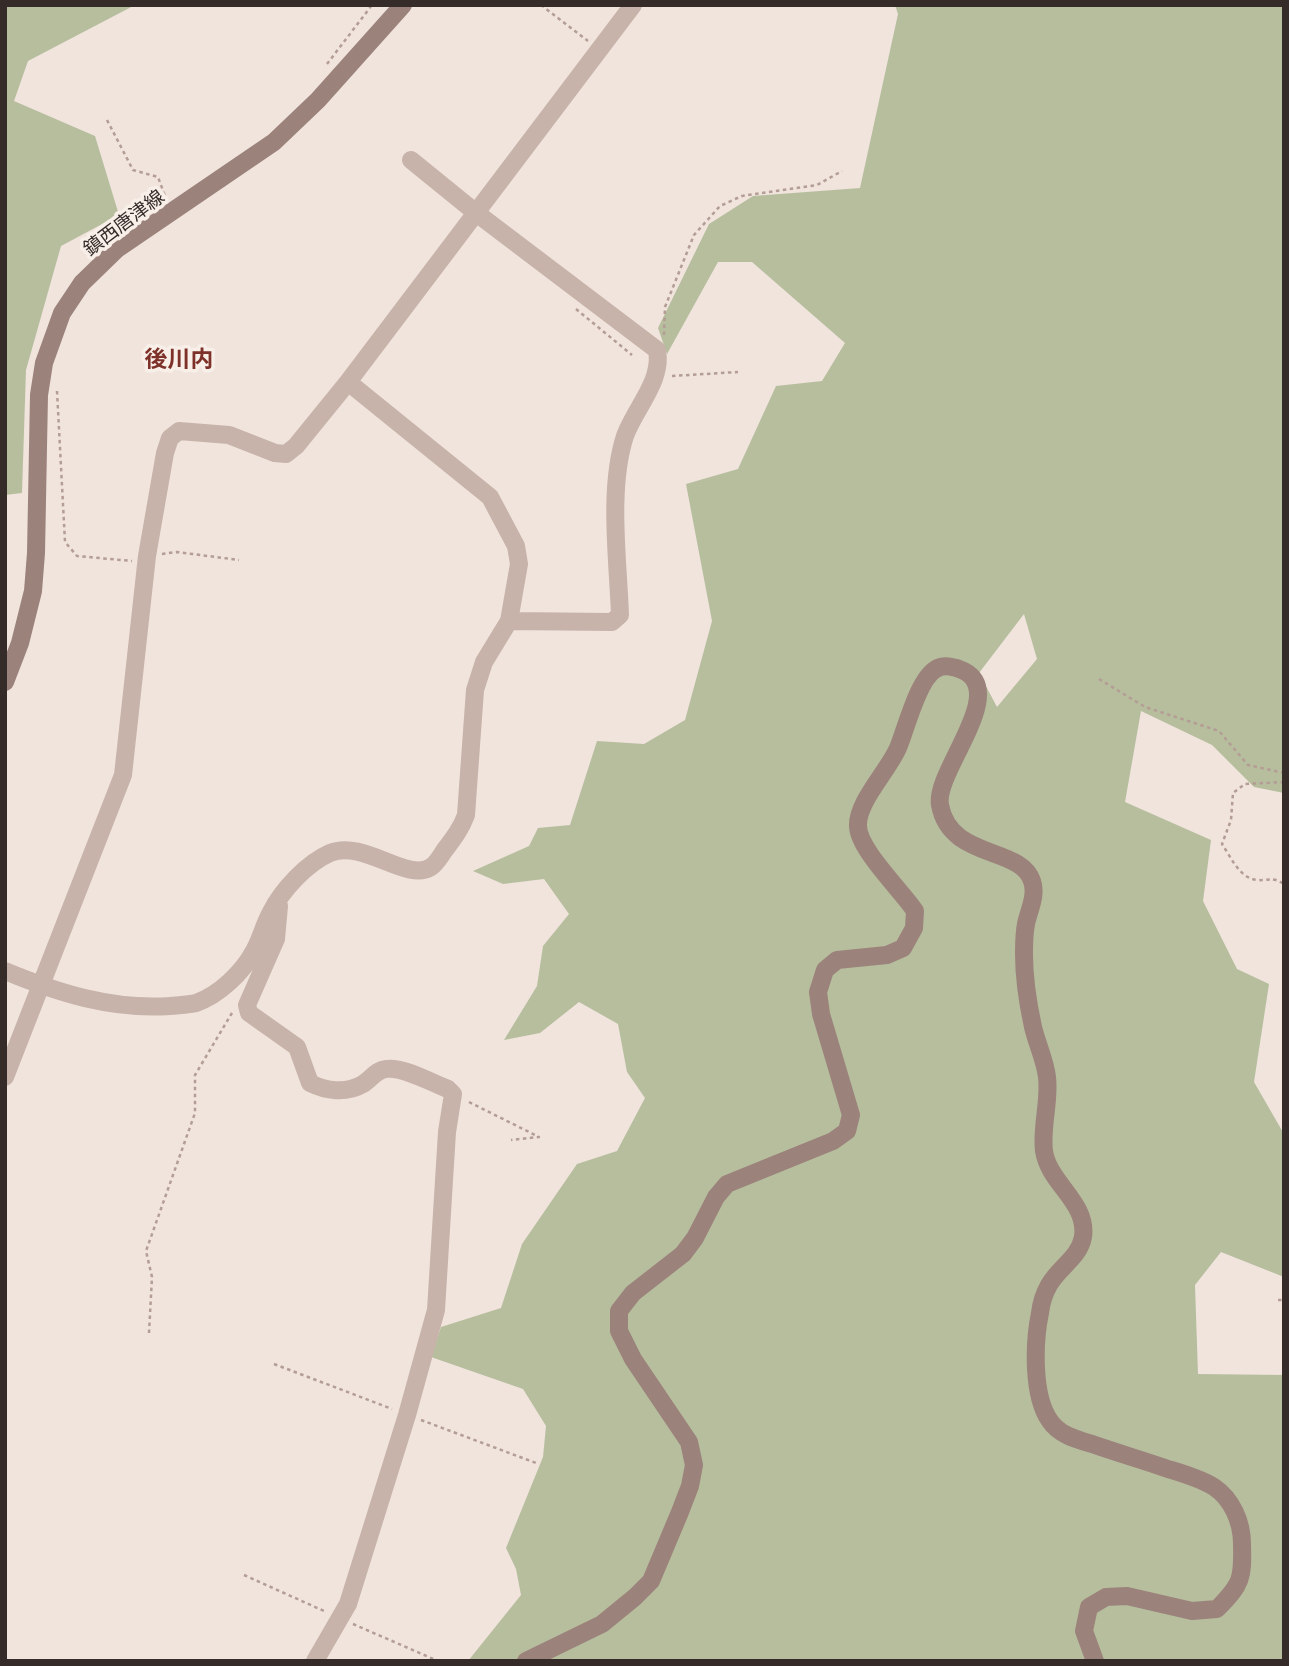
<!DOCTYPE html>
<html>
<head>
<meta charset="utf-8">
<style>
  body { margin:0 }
  #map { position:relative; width:1289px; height:1666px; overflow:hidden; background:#f0e4dd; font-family:Lato,sans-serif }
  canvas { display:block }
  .frame { position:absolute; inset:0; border:7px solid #352b29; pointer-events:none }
</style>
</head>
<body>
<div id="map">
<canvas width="1289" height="1666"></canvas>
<div class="frame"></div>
</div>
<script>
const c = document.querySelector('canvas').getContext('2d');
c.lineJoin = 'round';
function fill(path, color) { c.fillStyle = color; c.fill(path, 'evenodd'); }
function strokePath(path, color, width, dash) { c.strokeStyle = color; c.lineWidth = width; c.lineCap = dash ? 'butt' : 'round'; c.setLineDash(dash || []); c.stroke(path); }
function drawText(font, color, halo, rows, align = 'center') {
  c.font = font + ' Lato,"Noto Sans JP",sans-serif'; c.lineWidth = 7; c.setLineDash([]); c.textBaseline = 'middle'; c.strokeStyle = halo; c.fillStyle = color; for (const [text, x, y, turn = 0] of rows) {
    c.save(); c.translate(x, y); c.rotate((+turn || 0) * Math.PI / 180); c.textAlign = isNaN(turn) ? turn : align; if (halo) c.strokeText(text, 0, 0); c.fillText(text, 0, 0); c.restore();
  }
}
const green = new Path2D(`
  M5 5H135L28 61 14 101 95 136 119 215 61 246 26 370 22 493 5 495Z
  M895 5H1284V793L1254 787 1212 745 1141 711 1125 802 1211 840 1203 901 1237 969 1269 984 1254 1082 1284 1134V1277L1221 1252 1195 1285 1198 1374 1284 1375V1661H468L521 1595 516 1569 506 1548 543 1457 546 1426 523 1389 431 1357 441 1327 501 1308 522 1244 577 1164 617 1151 645 1098 627 1072 618 1024 579 1002 540 1033 504 1040 537 986 543 946 569 914 544 879 503 884 473 871 529 846 538 828 570 825 597 741 644 744 685 720 712 621 686 484 738 469 776 386 822 381 845 343 752 262H718L667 354 658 328 709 224 753 196 860 188 898 14ZM1024 614 1037 659 997 707 979 673Z`);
const path = new Path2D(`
  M541 5 588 41
  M327 64 372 5
  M107 120 133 170 158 177 165 196
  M576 309 632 355
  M664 335 665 307 694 235 720 206 742 196 817 185 842 171
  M672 376 738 372
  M57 391 65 542 77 556 132 561
  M162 554 177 552 239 560
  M1099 679 1145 707 1219 731 1248 765 1284 773
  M1284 782 1245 784 1233 793 1231 820 1222 844C1231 857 1239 878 1257 880 1270 881 1271 876 1284 884
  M469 1102 539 1137 511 1140
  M1278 1300H1284
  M149 1333 152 1277 146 1251 195 1113V1075L232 1013
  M274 1364 392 1409
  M421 1420 536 1463
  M244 1575 324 1611
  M353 1624 438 1661`);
const street = new Path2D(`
  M411 160 475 212 657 350C663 381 635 408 625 436 608 488 618 560 620 615L612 622 509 621
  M279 906 276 939 247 1005 249 1013 297 1047 310 1083C326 1091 346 1094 363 1084 371 1079 376 1070 386 1069 402 1066 432 1083 448 1089L453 1094 447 1132 436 1310 407 1415 348 1604 315 1661
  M5 971C58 993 112 1010 170 1006 178 1005 188 1005 196 1003 219 995 243 972 254 951 261 939 264 924 271 912 282 890 307 863 330 853 364 839 407 883 431 867 436 864 440 857 444 851 453 839 461 829 466 815L475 690 484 662 509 621 519 564 516 546 490 497 348 382
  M5 1077 123 775 147 556 165 453 170 438 179 431 229 435 275 453 286 454 296 446 348 382 633 5`);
const secondary = new Path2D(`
  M5 682 20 643 33 591 36 553 39 395 44 363 62 313 82 283 117 249 274 142 318 100 403 5
  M526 1661 602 1624 635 1597 651 1581 680 1512 690 1486 694 1465 689 1442 633 1359 619 1331V1311L633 1293 683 1254 695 1238 716 1197 727 1184 833 1141 847 1131 851 1115 821 1014 818 992 825 970 837 960 887 955 903 948 914 928 915 911C902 891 858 849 858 826 857 802 888 771 898 748 906 729 918 679 936 669 944 664 956 667 964 671 1008 694 934 772 940 805 950 860 1021 846 1032 881 1037 895 1029 910 1026 924 1024 934 1024 944 1024 954 1024 977 1028 1004 1033 1027 1037 1044 1045 1060 1047 1077 1050 1101 1041 1127 1044 1151 1049 1184 1088 1202 1083 1237 1079 1258 1059 1267 1049 1285 1045 1292 1041 1304 1040 1313 1034 1342 1032 1396 1050 1421 1060 1436 1079 1440 1095 1445 1118 1453 1142 1460 1165 1468 1181 1473 1200 1478 1214 1487 1232 1499 1242 1522 1242 1544 1243 1578 1242 1584 1217 1609L1192 1611 1127 1596 1106 1597 1089 1607 1084 1631 1095 1661`);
const streetNames = [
  ["鎮西唐津線",124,223,-37]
];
const quarterNames = [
  ["後川内",179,360]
];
fill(green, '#b7be9e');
strokePath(path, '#b39d94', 2.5, [3.5, 3.5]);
strokePath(street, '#c7b3a9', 18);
strokePath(secondary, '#9b827b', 18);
drawText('19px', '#352b29', '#f8efe9', streetNames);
drawText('bold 23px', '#7d3128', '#f8efe9', quarterNames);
</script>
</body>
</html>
